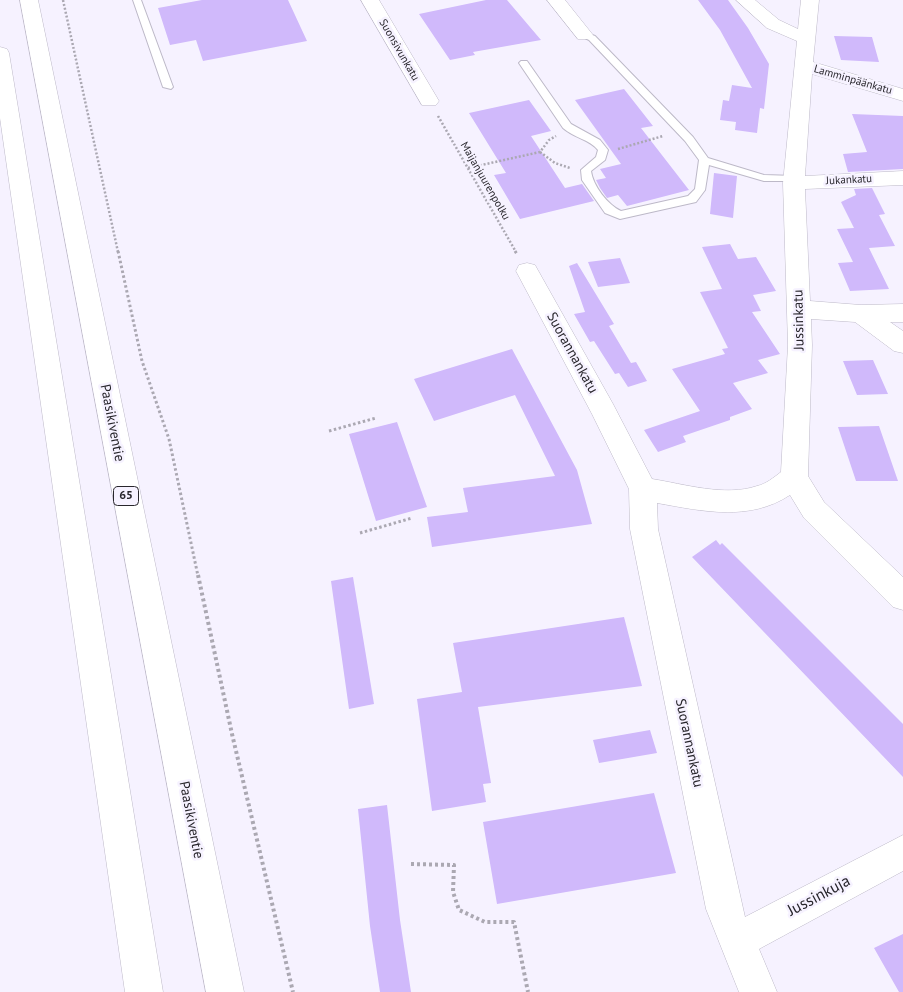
<!DOCTYPE html>
<html>
<head>
<meta charset="utf-8">
<style>
  body { margin:0 }
  canvas { display:block; background:#f6f2ff }
</style>
</head>
<body>
<canvas width="903" height="992"></canvas>
<script>
const c = document.querySelector('canvas').getContext('2d');
c.lineJoin = 'round';
function fill(path, color) { c.fillStyle = color; c.fill(path, 'evenodd'); }
function strokePath(path, color, width, dash) { c.strokeStyle = color; c.lineWidth = width; c.lineCap = dash ? 'butt' : 'round'; c.setLineDash(dash || []); c.stroke(path); }
function drawText(font, color, halo, rows, align = 'center') {
  c.font = font + ' "PT Sans",sans-serif'; c.lineWidth = 5; c.setLineDash([]); c.textBaseline = 'middle'; c.strokeStyle = halo; c.fillStyle = color; for (const [text, x, y, turn = 0] of rows) {
    c.save(); c.translate(x, y); c.rotate((+turn || 0) * Math.PI / 180); c.textAlign = isNaN(turn) ? turn : align; if (halo) c.strokeText(text, 0, 0); c.fillText(text, 0, 0); c.restore();
  }
}
const building = new Path2D(`
  M202 0H288L307 41 203 61 196 40 170 45 158 8Z
  M486 0H507L541 40 473 52 475 55 450 60 419 14Z
  M698 0H728L748 28 769 64 764 109 760 108 757 133 735 130 736 122 720 120 723 100 729 101 732 85 752 88 720 30Z
  M834 36 872 37 879 62 841 60Z
  M624 89 653 126 641 128 689 190 627 206 618 195 607 198 600 188 596 180 606 178 600 169 621 164 575 100Z
  M529 100 551 131 531 136 565 188 582 184 594 201 520 219 494 175 506 173 469 113Z
  M852 114 903 116V169L848 172 843 154 867 152Z
  M714 173 737 176 733 218 710 214Z
  M872 188 885 214 879 215 895 246 869 248 889 289 850 291 838 263 853 262 837 229 854 228 841 202 856 195 854 189Z
  M730 244 738 259 756 257 776 291 753 295 761 311 752 312 780 354 758 360 768 373 733 383 752 409 730 417V420L683 436 686 442 658 452 644 430 700 411 672 369 725 354 722 349 728 348 700 292 722 289 702 247Z
  M620 258 630 283 598 287 588 262Z
  M577 263 614 324 609 326 631 363 636 362 647 381 628 387 619 373 615 374 594 341 590 342 574 314 585 312 569 266Z
  M512 349 577 470 592 524 432 547 427 517 468 512 463 488 555 476 515 395 434 421 414 379Z
  M873 360 888 394 857 395 843 361Z
  M397 422 427 507 376 521 349 434Z
  M879 426 898 481H856L838 427Z
  M716 540 720 545 722 543 903 724V777L692 557Z
  M353 577 374 704 349 709 331 581Z
  M624 617 642 686 478 707 491 783 483 784 486 802 432 811 417 699 462 692 453 643Z
  M650 730 657 753 599 763 593 740Z
  M654 793 676 873 497 904 483 822Z
  M387 805 400 920 411 992H380L370 926 358 809Z
  M903 934V992H899L874 948Z`);
const pathFar2 = new Path2D(`
  M63 0 118 252
  M438 116 516 252
  M618 149 663 136
  M540 152 555 163 570 168
  M468 168 540 152 549 140 556 136`);
const pathFar1 = new Path2D(`
  M118 251 142 361 169 439 198 576
  M515 251 517 254
  M329 431 376 418
  M360 533 412 518`);
const path = new Path2D(`
  M198 575 232 734 293 992
  M411 864 454 865 453 892 459 910 485 922H514L528 992`);
const lane = new Path2D(`
  M133 0H141L173 87 171 89 163 87Z
  M584 32 595 36 693 137 708 158 764 175 795 176 799 177V181H764L709 165 705 190 696 202 620 219 605 213 582 180 581 170 596 157 598 150C589 139 574 138 563 128L519 63 521 61H527L571 124 600 140 608 150 605 160 591 171C593 186 608 205 621 211L688 196 695 189 699 160 685 141 589 40 579 35Z`);
const street = new Path2D(`
  M361 0H379L439 101 436 105H422Z
  M547 0H565L593 35 590 39H578Z
  M736 0H755L779 20 798 29 801 0H819L813 62 903 89V101L812 74 805 176 903 171V185L805 189 810 301 861 305 903 304V322H890L903 331V353L894 351 855 322 811 319 812 345 808 476 824 502 903 577V610L893 607 804 518 790 495C749 522 702 511 657 503L658 529 745 917 903 835V871L759 949 777 992H739L706 909 630 529 629 489 592 414 516 271 519 265 527 263 535 265 613 404 652 479C684 484 725 497 757 486 766 484 773 478 781 472L788 345 783 183 797 41 767 28Z`);
const highway = new Path2D(`
  M20 0H38L244 992H206Z
  M0 47 7 49 9 53 163 992H125L0 118Z`);
const farStreetnames = [
  ["Suonsivunkatu",399,50,60],
  ["Lamminpäänkatu",853,80,16],
  ["Jukankatu",849,180,-3],
  ["Maijanjuurenpolku",485,181,60]
];
const shields = [
  [126,496,25]
];
const shieldNames = [
  ["65",126,496]
];
const streetNames = [
  ["Jussinkatu",799,320,-91],
  ["Suorannankatu",572,353,61],
  ["Paasikiventie",112,423,79],
  ["Suorannankatu",689,743,78],
  ["Paasikiventie",191,820,79]
];
const nearStreetnames = [
  ["Jussinkuja",819,896,-28]
];
fill(building, '#d0b9fb');
strokePath(lane, '#bdb9c8', 2);
strokePath(street, '#bdb9c8', 1);
strokePath(highway, '#bdb9c8', 1);
strokePath(pathFar2, '#aba8b2', 2.5, [2, 2]);
strokePath(pathFar1, '#aba8b2', 3, [2.5, 2.5]);
strokePath(path, '#aba8b2', 4, [3, 3]);
fill(lane, '#fff');
fill(street, '#fff');
fill(highway, '#fff');
drawText('11px', '#28262c', '#f6f2ff', farStreetnames);
for (const [x, y, w] of shields) { const box = new Path2D(); box.roundRect(x - w / 2, y - 9.5, w, 19, 4); c.fillStyle = '#f6f2ff'; c.fill(box); strokePath(box, '#28262c', 1); }
drawText('bold 12px', '#28262c', null, shieldNames);
drawText('14px', '#28262c', '#f6f2ff', streetNames);
drawText('16px', '#28262c', '#f6f2ff', nearStreetnames);
</script>
</body>
</html>
